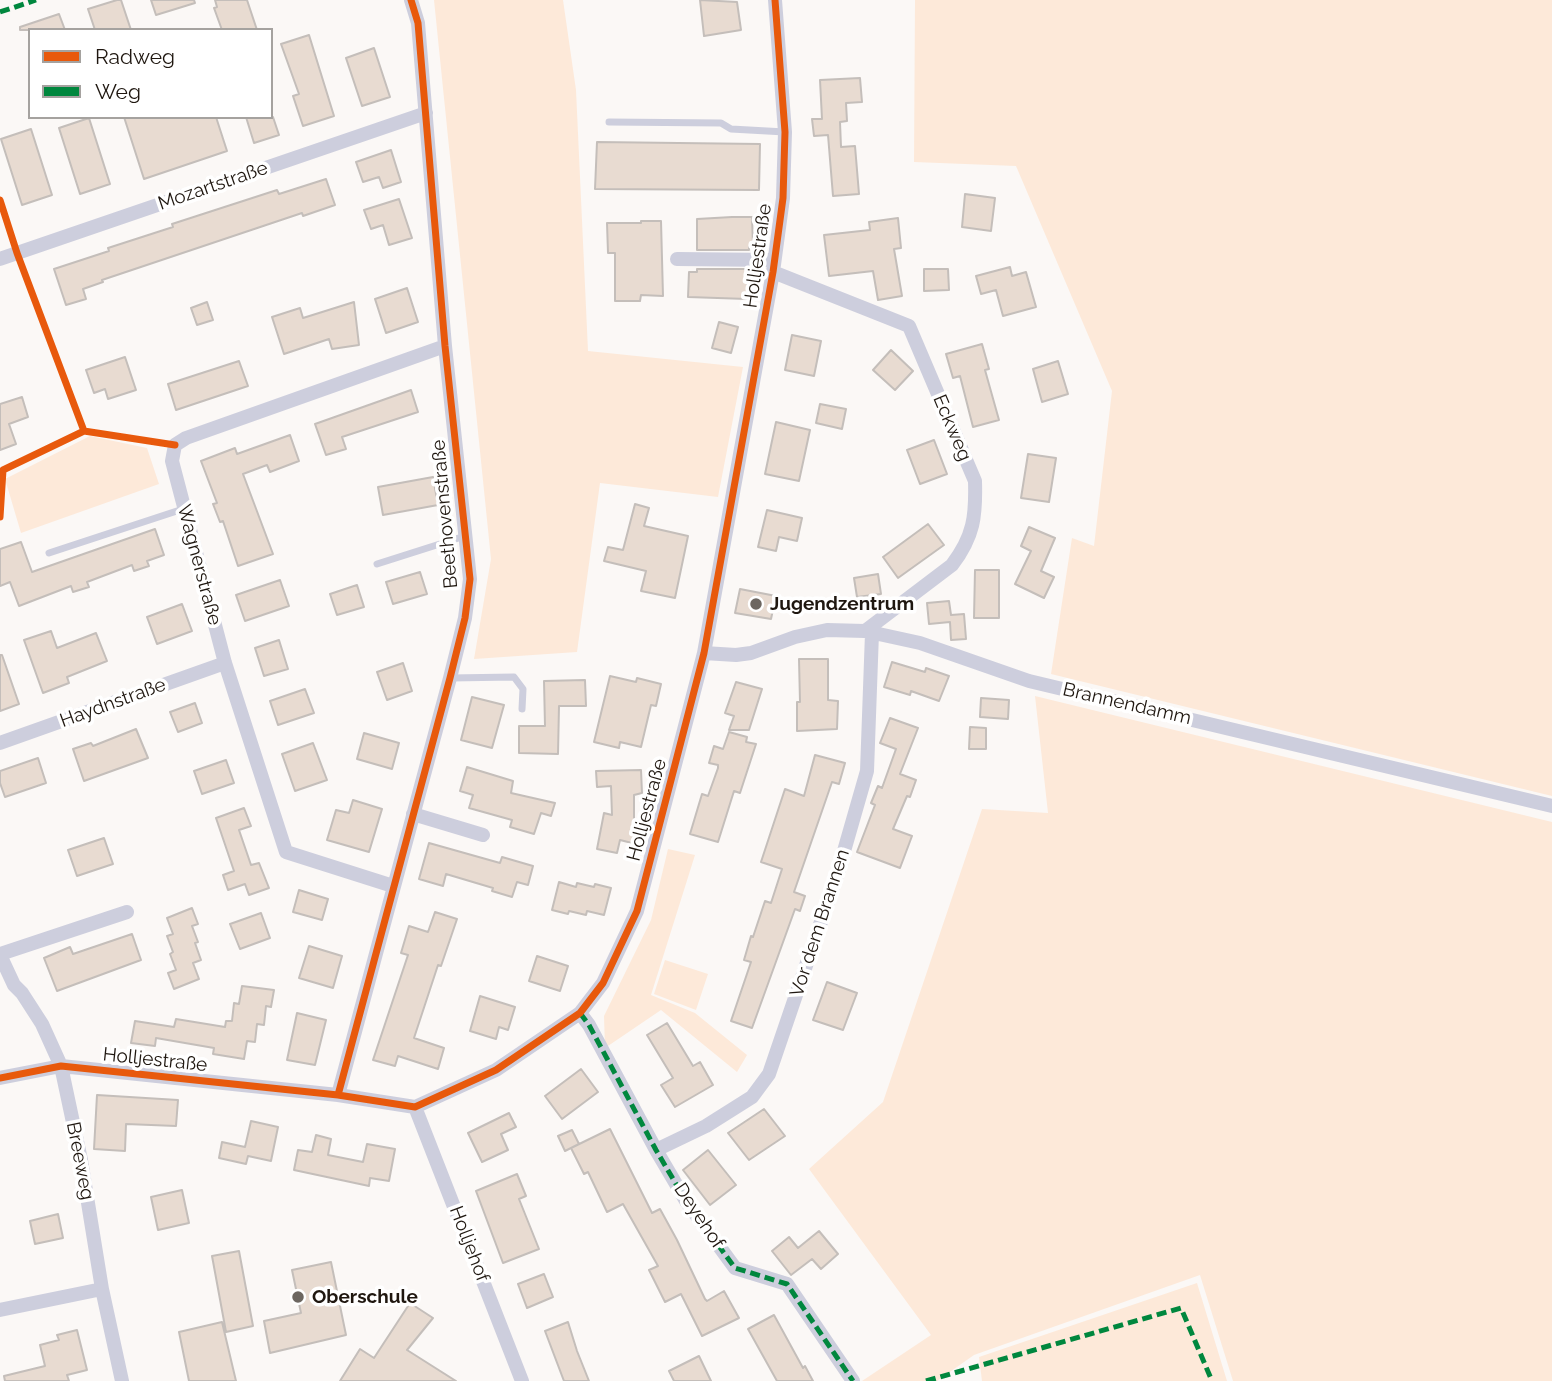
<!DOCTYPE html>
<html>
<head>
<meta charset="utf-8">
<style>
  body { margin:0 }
  #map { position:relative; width:1552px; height:1381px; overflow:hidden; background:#fbf8f6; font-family:Raleway,sans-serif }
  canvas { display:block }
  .legend { position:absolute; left:28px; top:28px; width:245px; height:91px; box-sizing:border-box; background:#fff; border:2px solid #a5a29f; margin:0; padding:9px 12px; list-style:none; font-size:21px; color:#1f1710 }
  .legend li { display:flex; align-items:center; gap:14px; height:35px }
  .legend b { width:35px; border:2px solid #a5a29f }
</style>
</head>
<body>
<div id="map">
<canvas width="1552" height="1381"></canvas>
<ul class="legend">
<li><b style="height:9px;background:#e8590c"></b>Radweg</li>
<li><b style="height:9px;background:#00873e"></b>Weg</li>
</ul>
</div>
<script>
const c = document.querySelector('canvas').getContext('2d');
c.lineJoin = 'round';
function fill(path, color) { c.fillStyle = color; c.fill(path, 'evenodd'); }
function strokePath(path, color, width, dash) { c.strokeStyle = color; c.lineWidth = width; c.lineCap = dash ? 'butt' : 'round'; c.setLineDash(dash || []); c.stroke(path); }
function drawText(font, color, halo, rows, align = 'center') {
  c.font = font + ' Raleway,sans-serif'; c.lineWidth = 7; c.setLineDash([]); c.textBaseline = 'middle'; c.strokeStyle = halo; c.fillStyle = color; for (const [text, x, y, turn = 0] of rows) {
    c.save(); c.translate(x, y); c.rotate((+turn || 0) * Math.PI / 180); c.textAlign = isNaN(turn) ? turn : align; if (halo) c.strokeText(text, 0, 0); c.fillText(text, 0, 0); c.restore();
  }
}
const green = new Path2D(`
  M434 0H563L576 90 588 351 743 367 718 497 600 483 577 652 474 659 491 559Z
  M915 0H1552V796L1051 674 1072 538 1094 546 1112 391 1016 166 914 162Z
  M90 436 147 448 159 484 21 533 5 479Z
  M1035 696 1552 822V1381H1233L1200 1275 974 1355 937 1381H862L931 1335 809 1169 883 1102 982 809 1048 813Z
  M668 849 695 855 651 995 695 1013 747 1055 737 1072 661 1010 605 1048 604 1016 651 920Z
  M665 960 708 974 696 1010 654 994Z
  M1197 1283 1227 1381H982L979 1357Z`);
const building = new Path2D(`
  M117 0H121L131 30H95L88 9Z
  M151 0H194L195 3 156 15Z
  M215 0H247L257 30H222L214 8 217 7Z
  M700 0 737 2 741 30 704 36Z
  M59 14 65 30H20V27Z
  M309 35 334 116 303 126 293 96 299 94 281 44Z
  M374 48 390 97 362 106 346 58Z
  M860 78 862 102 846 103 847 121 840 122 841 147 855 146 859 194 833 196 828 135 814 136 812 119H822L820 80Z
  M124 117H216L227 151 144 179Z
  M246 117H273L279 135 254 143Z
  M89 118 110 184 80 194 59 128Z
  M31 129 52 195 22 205 1 139Z
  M597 142 760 144 759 190 595 189Z
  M391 150 401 182 383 188 379 177 363 182 356 162Z
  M326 179 335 205 303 216 302 213 102 280 103 282 83 289 86 299 66 305 54 269 109 251 108 248 173 227 172 224 277 190 279 194Z
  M965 194 995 198 991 231 962 227Z
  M399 199 412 238 389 245 383 225 371 229 364 210Z
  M732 217H752L753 247H749V250H697V219Z
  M898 218 901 248 894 249 902 296 878 300 873 271 829 276 824 235 870 230 869 222Z
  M641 221H661L663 296 641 295 640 301H615V253H608L607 223H641Z
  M1010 267 1012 276 1026 272 1036 307 1003 316 996 290 981 294 976 276Z
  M697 269H748L747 299 688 297 689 272H697Z
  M924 269H948L949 290 924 291Z
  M407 288 418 322 386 333 375 299Z
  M207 302 213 320 197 325 191 308Z
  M354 302 359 345 332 349 329 339 284 354 272 317 300 308 303 318Z
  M719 322 738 327 731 353 712 348Z
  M792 335 821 341 814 376 785 370Z
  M982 344 989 369 985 370 999 420 973 427 960 376 953 378 946 354Z
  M891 350 913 371 895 390 873 370Z
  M125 357 136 390 108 399 105 389 94 393 86 370Z
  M239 361 248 386 176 410 168 384Z
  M1058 361 1068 394 1042 402 1033 369Z
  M411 390 418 412 342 437 346 449 326 455 315 424Z
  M22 397 28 417 9 424 16 444 0 450V404Z
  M820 404 846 409 842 429 816 423Z
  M776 422 810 430 799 481 765 474Z
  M290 435 299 461 270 472 267 465 243 474 273 554 238 566 223 521 220 522 213 504 217 503 201 461 235 448 237 454Z
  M934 440 947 474 920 484 907 450Z
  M1028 454 1056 458 1049 502 1021 498Z
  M433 477 438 505 383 515 378 487Z
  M635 504 649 508 644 526 688 536 675 598 641 591 646 571 604 561 608 547 623 550Z
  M767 510 802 518 797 541 779 537 776 551 758 547Z
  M928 524 944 545 898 578 883 557Z
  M1029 527 1055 538 1041 571 1054 577 1044 598 1015 584 1031 551 1021 546Z
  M155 529 164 555 147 561 149 566 134 571 132 565 87 582 89 587 73 592 71 586 19 606 10 582 0 586V549L21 542 32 572Z
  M975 570H999V618H974Z
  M420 572 427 594 393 604 386 582Z
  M878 574 881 594 857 597 854 578Z
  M280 580 289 606 245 621 236 595Z
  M357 585 364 607 337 615 330 594Z
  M740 589 776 596 771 619 735 613Z
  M949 601 951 615 964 614 966 639 951 640 950 622 929 624 927 603Z
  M182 604 192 631 157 644 147 617Z
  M51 631 57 648 96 633 107 661 67 677 69 683 43 693 24 640Z
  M279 640 288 669 264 676 255 648Z
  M0 655H2L19 704 0 711Z
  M799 659H828V700L838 701 837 729 797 731V702H800Z
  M892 662 925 672 926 668 949 676 939 701 911 691 910 695 884 687Z
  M403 663 412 691 387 700 377 672Z
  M610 676 636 682 637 678 661 684 656 706 651 705 641 747 620 742 619 748 594 742Z
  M585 680 586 706H559L558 754 519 753V726H545L544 681Z
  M736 682 762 689 749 730H729L734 716 725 713Z
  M305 689 314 713 278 725 270 701Z
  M472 697 504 705 492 748 461 740Z
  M981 698 1009 700 1008 719 980 717Z
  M195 703 202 723 178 732 170 712Z
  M890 718 918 728 900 774 916 780 910 797 907 796 893 829 912 836 900 868 857 852 875 805 871 803 878 786 882 788 896 749 880 743Z
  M970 727 986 728V749H969Z
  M136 729 148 758 84 781 73 749 91 743 93 746Z
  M729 732 747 737 746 742 756 744 740 793 734 791 718 842 690 834 702 794 708 796 718 768V765L709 763 714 746 723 749Z
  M364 733 399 743 392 769 357 759Z
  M313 743 327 780 295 791 282 754Z
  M815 755 845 763 839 784 832 782 794 892 805 896 800 911 795 909 752 1028 731 1021 751 962 744 960 751 936 753 937 765 901 771 903 782 869 761 862 785 789 804 796Z
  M38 758 46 783 5 797 0 783V771Z
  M226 760 234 783 202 794 194 771Z
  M467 767 513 781 511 793 555 803 551 816 541 813 534 834 510 827 512 820 469 808 473 795 460 791Z
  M641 770 642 793 634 795V820H637L632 843 620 840 617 853 597 849 604 813 612 815 611 786 597 787 596 771Z
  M353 800 382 809 369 852 327 840 336 810 349 813Z
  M244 808 251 826 239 830 251 865 259 863 269 888 249 895 245 884 228 890 223 875 234 871 216 818Z
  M104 838 113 864 77 876 68 850Z
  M429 843 500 863 502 857 533 866 528 885 517 882 512 897 492 891 493 888 446 874 443 886 419 879Z
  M559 882 576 887 577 883 594 887 595 884 611 888 604 915 587 911 586 915 569 911 568 914 552 910Z
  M299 890 328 899 322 920 293 912Z
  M192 908 198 924 192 926 198 942 195 943 201 960 193 963 199 979 174 989 168 973 176 970 170 954 173 952 167 936 173 934 167 918Z
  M435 912 457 919 441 966 438 965 414 1038 444 1048 438 1069 398 1056 395 1066 373 1060 408 955 401 953 409 926 428 932Z
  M261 913 270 938 240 949 230 924Z
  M132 934 141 960 57 991 44 958 70 947 73 954Z
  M309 946 342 956 333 988 299 978Z
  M537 956 568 966 560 991 529 981Z
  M827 982 857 993 843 1030 813 1020Z
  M242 986 274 990 271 1007 266 1006 264 1025 257 1024 255 1042 247 1041 244 1059 213 1054 214 1048 156 1038 155 1046 131 1043 135 1021 174 1027 176 1019 225 1027 226 1021H232L234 1003 239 1004Z
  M480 996 515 1007 508 1030 499 1027 496 1039 470 1031Z
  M297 1013 326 1020 315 1065 287 1060Z
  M667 1023 693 1066 700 1062 713 1085 675 1107 661 1085 673 1078 647 1035Z
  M581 1069 598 1092 562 1119 545 1096Z
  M97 1095 178 1100 176 1126 126 1124 125 1151 94 1149Z
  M764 1109 785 1136 749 1160 728 1133Z
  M509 1113 516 1127 501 1134 508 1150 482 1162 468 1133Z
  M251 1121 278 1127 271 1161 248 1156 246 1164 219 1158 222 1142 245 1147Z
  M610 1129 652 1213 660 1209 677 1240 705 1299 707 1301 724 1291 739 1318 702 1336 681 1294 665 1302 649 1270 658 1266 623 1204 607 1212 588 1172 584 1174 571 1148Z
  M572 1130 579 1144 565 1151 558 1136Z
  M316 1135 331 1139 328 1155 363 1162 367 1144 395 1149 389 1181 370 1178 369 1186 294 1170 298 1150 312 1152Z
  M708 1150 736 1185 710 1205 683 1170Z
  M517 1174 526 1196 519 1199 539 1249 503 1263 476 1191Z
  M182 1190 189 1223 158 1230 151 1197Z
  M58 1214 63 1238 35 1244 30 1221Z
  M819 1231 838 1254 821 1269 812 1259 791 1275 772 1251 789 1237 798 1248Z
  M239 1251 253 1326 226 1332 212 1256Z
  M331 1262 346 1335 270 1353 264 1321 301 1313 292 1270Z
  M544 1274 553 1297 527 1308 518 1284Z
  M410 1303 433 1318 407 1350 456 1381H340L360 1349 374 1358Z
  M774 1315 803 1368 805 1366 813 1381H777L748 1329Z
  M222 1322 236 1381H189L179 1332Z
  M568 1322 577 1351 589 1381H564L545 1331Z
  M77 1330 87 1370 67 1375 69 1381H5L4 1376 45 1366 40 1345 59 1340 57 1335Z
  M699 1356 711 1381H674L669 1371Z`);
const lane = new Path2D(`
  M609 122 721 123 731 129 785 132
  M49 553 183 509
  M377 564 465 536
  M450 678 514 677 523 689 522 709`);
const street = new Path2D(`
  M0 259 426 113
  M677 259 774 260
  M773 272 909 326 975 481C976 516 974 536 952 565L865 631
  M704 653 736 655 751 653 795 637 827 630 865 631 920 643 1029 681 1552 806
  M0 743 225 663
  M413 814 483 835
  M393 886 286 852 225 663 172 461 175 445 186 438 445 346
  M0 954 127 912
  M0 955 14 985 22 993 42 1024 61 1066 81 1160 102 1289 122 1381
  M580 1013 589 1025 656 1150 686 1201 735 1268 787 1284 853 1381
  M0 1078 61 1066 338 1095 415 1107 496 1070 580 1013 603 983 637 911 704 653 773 272 783 198 785 132 775 0
  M338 1095 450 678 465 618 470 579 445 346 418 23 411 0
  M415 1107 522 1381
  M656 1150 706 1126 752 1097 769 1074 838 872 867 771 872 633
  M0 1310 102 1289`);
const quiet = new Path2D(`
  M0 12 36 0
  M580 1013 589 1025 656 1150 686 1201 735 1268 787 1284 853 1381
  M926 1381 1181 1308 1212 1381`);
const cycleway = new Path2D(`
  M0 200 17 253 84 431
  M0 517 3 470 84 431 175 445
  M0 1078 61 1066 338 1095 415 1107 496 1070 580 1013 603 983 637 911 704 653 773 272 783 198 785 132 775 0
  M338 1095 450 678 465 618 470 579 445 346 418 23 411 0`);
const markers = [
  [756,604,7,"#6c6660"],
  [298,1297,7,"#6c6660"]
];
const streetNames = [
  ["Mozartstraße",213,186,-19],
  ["Holljestraße",758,256,-82],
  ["Eckweg",952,428,67],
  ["Beethovenstraße",445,514,-95],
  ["Wagnerstraße",199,565,75],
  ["Haydnstraße",113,703,-20],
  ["Brannendamm",1127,704,13],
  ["Holljestraße",647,810,-75],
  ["Vor dem Brannen",820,923,-72],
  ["Holljestraße",155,1060,6],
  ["Breeweg",80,1161,79],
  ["Deyehof",699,1216,56],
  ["Holljehof",469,1244,69]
];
const poiNames = [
  ["Jugendzentrum",770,604],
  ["Oberschule",312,1297]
];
fill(green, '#fde9d9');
fill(building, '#e8dbd1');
strokePath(building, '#c4beba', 2);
strokePath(lane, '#cdcedd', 7);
strokePath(street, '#cdcedd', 14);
strokePath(quiet, '#00873e', 5, [10, 5]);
strokePath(cycleway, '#e8590c', 7);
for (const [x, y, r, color] of markers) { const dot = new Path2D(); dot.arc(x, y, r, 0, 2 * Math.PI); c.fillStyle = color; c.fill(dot); strokePath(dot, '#fff', 2.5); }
drawText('19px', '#1f1710', '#fff', streetNames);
drawText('bold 19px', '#1f1710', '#fff', poiNames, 'left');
</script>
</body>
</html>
